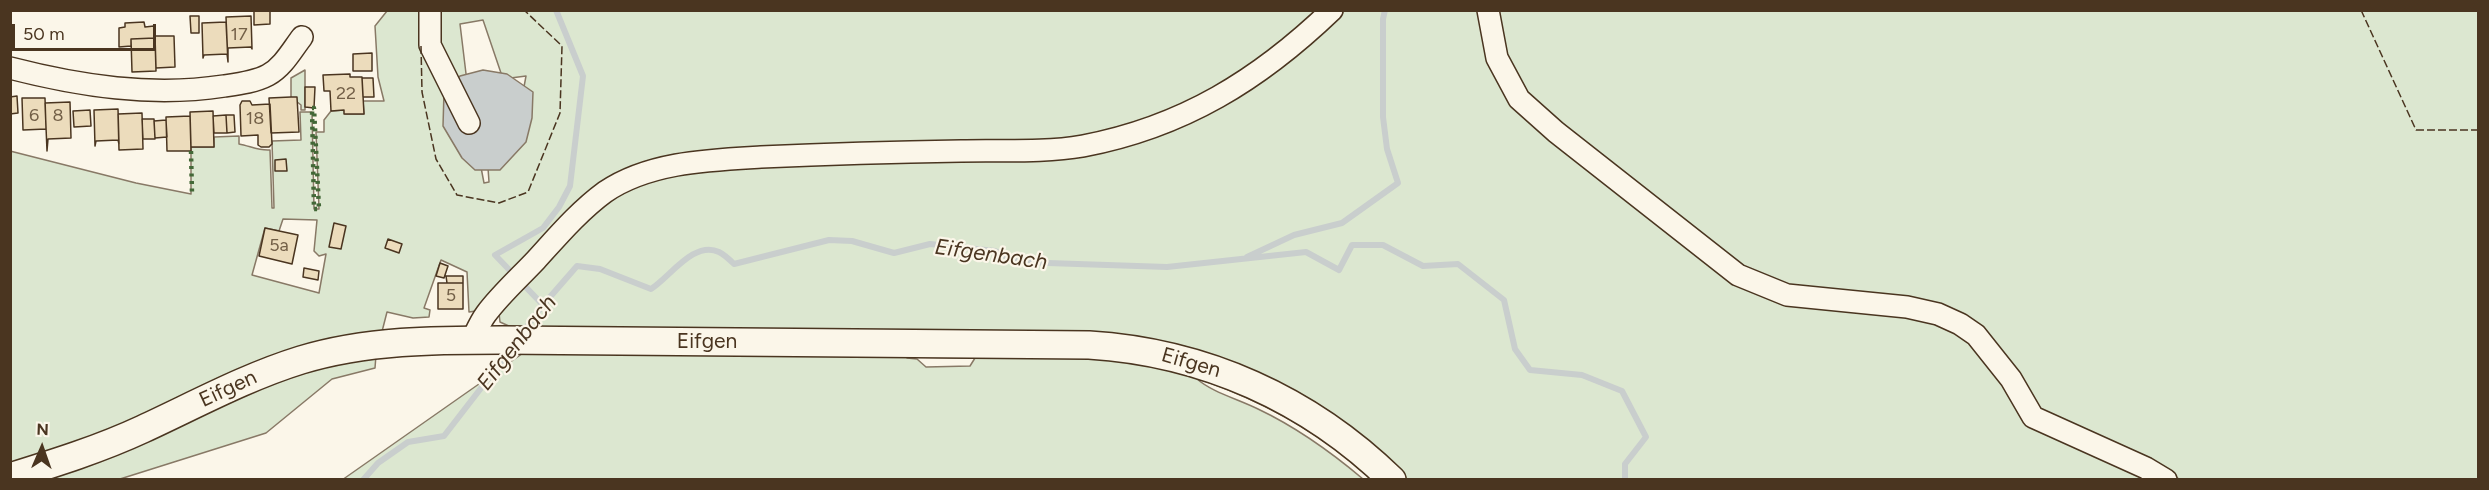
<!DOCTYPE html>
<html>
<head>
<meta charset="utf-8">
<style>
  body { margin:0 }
  #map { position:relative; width:2489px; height:490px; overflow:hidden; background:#fbf6e9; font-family:Figtree,sans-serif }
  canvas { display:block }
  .frame { position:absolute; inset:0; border:12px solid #4a3520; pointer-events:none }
  .north { position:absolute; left:12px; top:418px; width:60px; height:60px; -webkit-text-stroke:4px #fbf6e9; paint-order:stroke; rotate:2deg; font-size:16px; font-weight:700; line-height:24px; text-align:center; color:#4a3520 }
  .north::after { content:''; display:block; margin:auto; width:21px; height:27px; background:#4a3520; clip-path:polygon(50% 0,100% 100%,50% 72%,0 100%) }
  .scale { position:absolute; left:12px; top:24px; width:144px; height:27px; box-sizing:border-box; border:3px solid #4a3520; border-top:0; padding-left:8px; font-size:18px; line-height:21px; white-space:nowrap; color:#4a3520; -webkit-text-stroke:4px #fbf6e9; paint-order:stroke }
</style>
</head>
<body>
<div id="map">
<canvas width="2489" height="490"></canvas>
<div class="frame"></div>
<div class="north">N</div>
<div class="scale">50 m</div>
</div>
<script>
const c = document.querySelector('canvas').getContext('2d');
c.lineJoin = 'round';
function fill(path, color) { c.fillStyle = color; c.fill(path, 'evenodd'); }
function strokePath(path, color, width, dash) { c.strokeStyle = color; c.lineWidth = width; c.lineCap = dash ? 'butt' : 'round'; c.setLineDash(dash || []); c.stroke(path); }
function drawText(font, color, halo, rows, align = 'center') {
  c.font = font + ' Figtree,sans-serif'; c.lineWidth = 4.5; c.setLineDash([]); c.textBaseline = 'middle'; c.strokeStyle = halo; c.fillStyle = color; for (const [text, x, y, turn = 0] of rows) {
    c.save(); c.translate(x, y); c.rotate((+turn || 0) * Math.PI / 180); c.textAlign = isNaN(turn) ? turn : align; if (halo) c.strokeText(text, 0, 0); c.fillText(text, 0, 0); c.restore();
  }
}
const green = new Path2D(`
  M387 11H2478V479H2179L2145 461 2154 479H1406L1392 465 1221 359 511 327 500 322 499 313 476 311 469 312 467 272 441 260 424 308 430 310 429 317 413 318 387 312 376 355 375 368 332 379 266 433 120 479H11L10 151 136 183 191 194V147H214V137L239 136V144C250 146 259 151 270 150L272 208H274L272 141 301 140 300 112H312L314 209H319L316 132H324V120L331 111 344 110 345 114H364L363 101H384L378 77 375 26ZM483 20 503 79 526 76 519 114 488 168 489 182 484 183 471 115 460 24ZM283 219 317 220 314 251 319 256 326 254 319 293 252 275 265 228 279 231Z
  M305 70V110H301V105L291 97V78Z
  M526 351 1081 355C1200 361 1290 401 1378 479H1371C1320 432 1262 400 1196 378 1211 392 1238 399 1258 409 1296 427 1331 452 1363 479L342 480ZM907 358V357L975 358 970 366 926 367 917 359Z`);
const water = new Path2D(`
  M483 70 507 74 533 92 532 118 526 142 500 170H475L462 158 443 126 444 92 460 76Z`);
const stream = new Path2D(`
  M1247 257 1294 235 1342 223 1398 183 1387 149 1383 117V19L1385 10
  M543 305 495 255 543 228 559 207 570 186 583 76 556 10
  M523 332 543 305 577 266 600 269 651 289C670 277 694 240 719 252 725 255 730 260 734 264L829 240 852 241 894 253 930 244 995 251 1018 262 1167 267 1306 252 1339 270 1352 245H1383L1423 266 1458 264 1504 300 1515 349 1530 370 1582 375 1622 391 1646 437 1625 464V480
  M363 480 378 463 408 442 444 436 512 348`);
const building = new Path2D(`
  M254 10H270V24L254 25Z
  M190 16H199V33H191Z
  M251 16 252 49 251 47 228 48V62L226 17Z
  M144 22 145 27 154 26 155 38 131 39V46L119 47V28L125 27V23Z
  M226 22 228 62 227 54 204 55 203 58 202 23Z
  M155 36H174L175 67 156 68Z
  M155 38 156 71 132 72 131 39Z
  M372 53V71H353V54Z
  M350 74V77H362L364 114H344V110L331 111 330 91H324L323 75Z
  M362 78H373L374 97H363Z
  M305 87H315L314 108 305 107Z
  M17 96 18 113 10 114V97Z
  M291 97H297L299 132 271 133 269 98Z
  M22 98H45L46 129 23 130Z
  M242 101H250L252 105 270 104 272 144 269 147H261L258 145V135L241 136 240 105Z
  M70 102 71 138 48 139 47 151 45 103Z
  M118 109 119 144 118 140 96 141 95 146 94 110Z
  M90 110 91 126 74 127 73 111Z
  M213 111 214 147H191L190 112Z
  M142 113 143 149 119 150 118 114Z
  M226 115H234L235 132 227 133Z
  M226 115 227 133H214L213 116Z
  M190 116 191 151H167L166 117Z
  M142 119H154L155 139H143Z
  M166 120 167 137 155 138 154 121Z
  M286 159 287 171H275V160Z
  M334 223 346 226 341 249 329 247Z
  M265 228 298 235 292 264 259 256Z
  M388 239 402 244 399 253 385 248Z
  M440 263 448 266 444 278 436 276Z
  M304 268 319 271 318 280 303 277Z
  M446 276H463V283H447Z
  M438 283H463V309H438Z`);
const minor = new Path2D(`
  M430 10V45L469 123
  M1488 10 1497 58 1519 99 1556 132 1738 275 1787 295 1907 307 1938 314 1960 324 1976 335 2011 379 2033 417 2146 468 2166 480
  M10 68C80 86 152 97 224 86 238 84 255 82 268 75 283 67 292 50 302 37
  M472 340C476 332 480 322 486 314 500 295 519 278 536 260 557 237 579 211 605 192 649 162 709 160 761 157 827 154 894 152 961 151 1001 150 1043 153 1083 146 1183 127 1259 80 1332 10`);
const major = new Path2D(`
  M10 477C55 463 100 449 143 429 195 405 246 377 301 360 367 340 435 340 503 340L1089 345C1204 352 1309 399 1392 480`);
const hedge = new Path2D(`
  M312 108H314L319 209H314Z
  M191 151 192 194`);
const fence = new Path2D(`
  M2361 10 2416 130H2478
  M421 46 422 92 436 159 457 195 499 203 528 192 560 113 562 46 524 10`);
const numberNames = [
  ["17",239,35],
  ["22",346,94],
  ["6",34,116],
  ["8",58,116],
  ["18",255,119],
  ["5a",279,246],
  ["5",451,296]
];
const streetNames = [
  ["Eifgen",707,342],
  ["Eifgen",1191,363,16],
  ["Eifgen",228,389,-25]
];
const waterNames = [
  ["Eifgenbach",991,255,8],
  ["Eifgenbach",517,343,-52]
];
fill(green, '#dce7d0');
strokePath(green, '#887966', 1.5);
fill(water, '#c9cecd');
strokePath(water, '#887966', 1.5);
strokePath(stream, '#c9cecd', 6);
fill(building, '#ecdcbc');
strokePath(building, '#4a3520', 1.5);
strokePath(minor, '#4a3520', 24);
strokePath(major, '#4a3520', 30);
strokePath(minor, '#fbf6e9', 21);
strokePath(major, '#fbf6e9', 27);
strokePath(hedge, '#436837', 4.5, [3, 4.5]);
strokePath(fence, '#4a3520', 1.5, [8, 3]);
drawText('18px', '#725f47', null, numberNames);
drawText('21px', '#4a3520', '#fbf6e9', streetNames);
drawText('italic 22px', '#4a3520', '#fbf6e9', waterNames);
</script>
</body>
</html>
